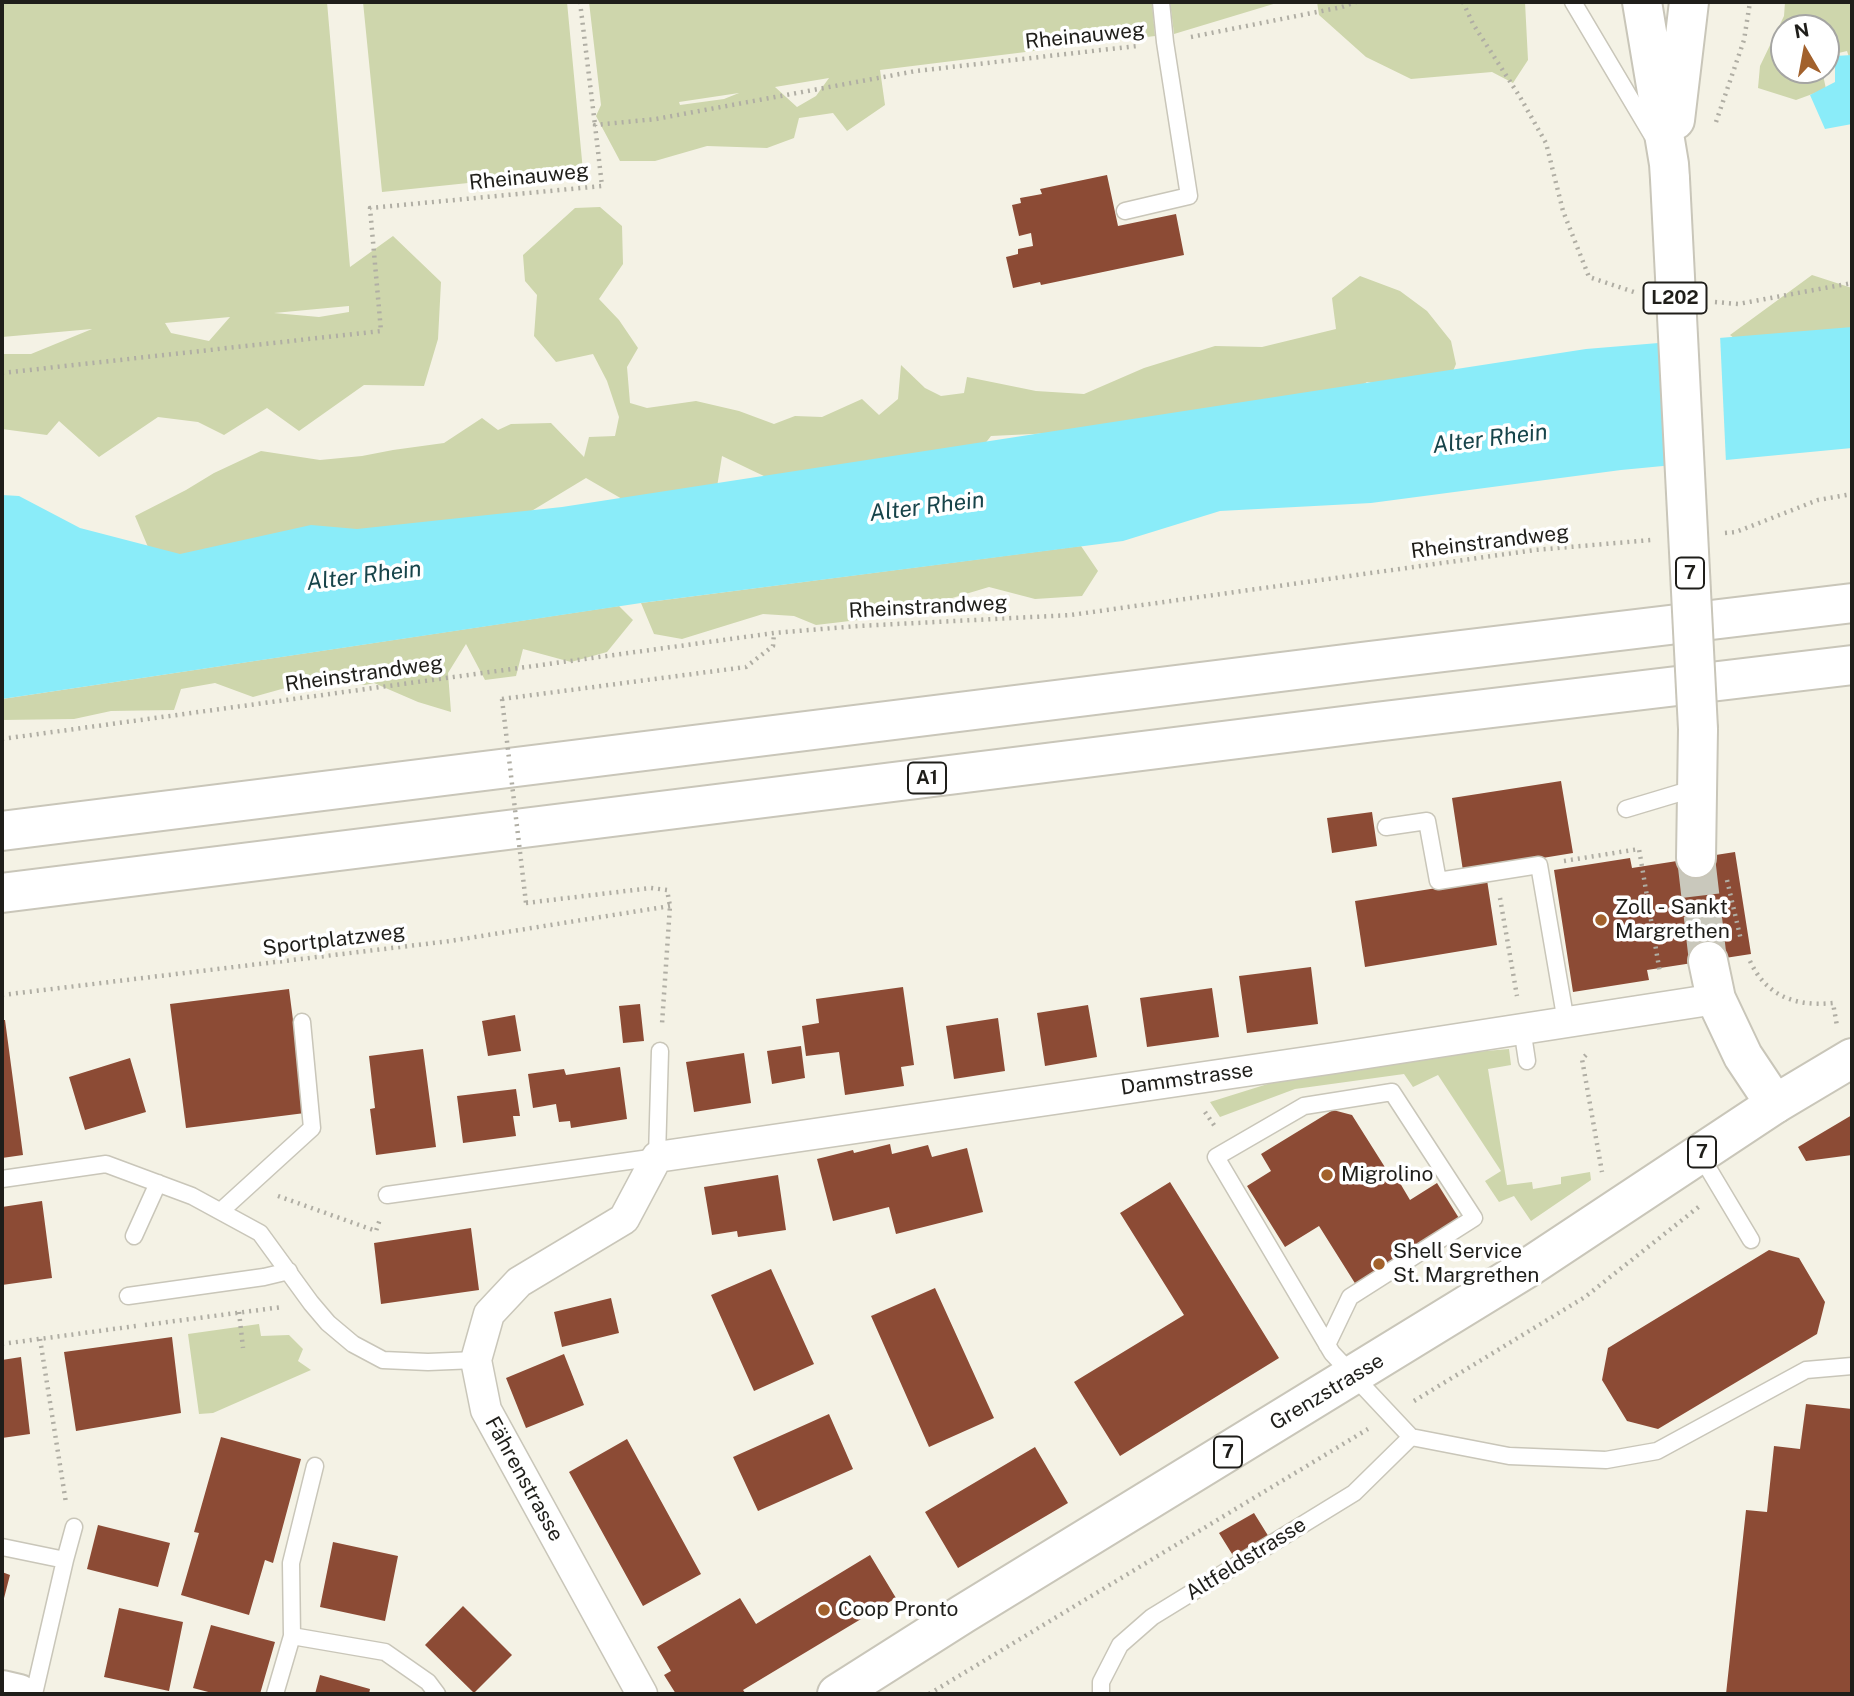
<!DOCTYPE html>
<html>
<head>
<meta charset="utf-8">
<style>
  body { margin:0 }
  #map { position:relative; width:1854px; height:1696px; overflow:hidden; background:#f4f2e5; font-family:"Public Sans",sans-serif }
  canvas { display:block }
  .frame { position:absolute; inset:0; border:4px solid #1f1e1a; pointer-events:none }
  .north { position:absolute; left:1770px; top:14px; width:70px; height:70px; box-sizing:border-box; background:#fff; border:2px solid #a5a5a3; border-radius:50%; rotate:350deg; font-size:19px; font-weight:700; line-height:28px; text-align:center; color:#1f1e1a }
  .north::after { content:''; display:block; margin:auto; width:24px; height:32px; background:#a2612c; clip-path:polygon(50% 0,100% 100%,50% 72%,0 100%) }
</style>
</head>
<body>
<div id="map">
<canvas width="1854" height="1696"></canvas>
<div class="frame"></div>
<div class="north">N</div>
</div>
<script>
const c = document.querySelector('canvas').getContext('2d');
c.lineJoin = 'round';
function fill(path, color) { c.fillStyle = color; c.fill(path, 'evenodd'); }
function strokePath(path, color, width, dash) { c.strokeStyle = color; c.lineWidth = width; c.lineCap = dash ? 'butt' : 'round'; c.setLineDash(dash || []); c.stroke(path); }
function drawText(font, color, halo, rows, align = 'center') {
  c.font = font + ' "Public Sans",sans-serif'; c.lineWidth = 7; c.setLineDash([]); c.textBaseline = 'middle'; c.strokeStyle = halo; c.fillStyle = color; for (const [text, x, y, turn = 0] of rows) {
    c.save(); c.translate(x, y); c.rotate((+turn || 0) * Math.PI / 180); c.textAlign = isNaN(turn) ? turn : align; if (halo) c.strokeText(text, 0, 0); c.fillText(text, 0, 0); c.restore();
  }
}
const green = new Path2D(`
  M2 2H327L350 267 393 236 441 282 438 339 424 386 364 385 299 431 267 408 224 435 198 422 158 417 99 457 59 421 47 435 2 429V354H31L92 329 2 337ZM349 306V312L319 317 274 313ZM230 317 209 341 171 333 165 323Z
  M363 2H567L583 171 382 192Z
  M589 2H1152L1155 36 880 70 885 105 847 131 833 113 799 118 794 138 767 148 707 146 655 161H620L596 116 601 105ZM829 78 816 96 797 107 775 87ZM739 93 724 99 680 105 679 102Z
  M1170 2H1280L1174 34Z
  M1317 2H1525L1528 60 1513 83 1492 72 1411 79 1366 57 1319 15Z
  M1785 2H1852V66L1847 51 1826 56V28H1784V70H1822L1826 89 1796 100 1758 88 1760 66 1784 16Z
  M600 207 622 226 623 264 599 299 619 320 638 348 627 367 630 403 647 408 696 401 739 411 774 424 795 416 822 417 862 399 879 415 898 399 901 365 925 388 941 396 964 393 967 377 1036 391 1084 394 1144 368 1215 346 1262 347 1336 329 1332 298 1360 276 1400 291 1427 311 1451 341 1456 364 1447 386 1401 388 1367 382 1303 421 991 436 972 460 789 488 722 456 717 487 629 503 586 478 515 521 185 559 148 547 135 516 186 490 214 473 261 451 320 460 362 456 393 450 444 443 482 418 498 430 511 424 551 423 584 457 589 437 615 436 619 417 607 381 593 354 556 362 534 336 537 295 525 281 523 255 575 208Z
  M1812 275 1852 288V348L1786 378 1730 335Z
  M1081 546 1098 571 1082 596 1035 599 989 587 892 616 816 625 794 616 763 614 682 639 654 634 641 603Z
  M619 606 633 620 607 652 571 662 523 649 516 676 485 680 466 644 448 673 451 712 418 702 374 683 365 685 314 680 253 697 215 683 181 689 174 710 111 711 74 719 2 720V699Z
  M1509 1049 1511 1065 1488 1069 1507 1185 1532 1182 1533 1189 1561 1184V1177L1590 1172 1591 1180 1531 1221 1514 1196 1499 1202 1485 1181 1501 1171 1438 1075 1413 1087 1404 1074 1295 1089 1220 1117 1210 1102 1290 1077 1440 1055Z
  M259 1324 261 1336 289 1335 303 1349 298 1361 311 1370 213 1413 199 1414 188 1334Z`);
const water = new Path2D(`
  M1852 55V124L1825 129 1810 95 1835 82V56Z
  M1852 327V448L1621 470 1371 503 1220 511 1123 541 641 603 2 699V495L19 496 80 528 180 554 311 525 357 529 562 507 1586 349Z`);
const pier = new Path2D(`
  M1720 335 1726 463 1667 469 1660 340Z`);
const building = new Path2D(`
  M1107 175 1118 226 1176 214 1184 255 1041 285 1040 282 1013 288 1006 257 1018 254V249L1033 246 1031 233 1019 236 1012 205 1021 203 1020 198 1042 194 1040 189Z
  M1561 781 1573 853 1463 871 1452 798Z
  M1372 812 1377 846 1332 853 1327 818Z
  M1735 852 1751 954 1647 970 1649 980 1573 992 1554 870 1630 858 1632 868Z
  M1487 880 1497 945 1365 967 1355 901Z
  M1311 967 1318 1024 1247 1033 1239 976Z
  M903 987 914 1065 901 1067 904 1086 845 1095 839 1052 806 1056 802 1026 819 1023 816 999Z
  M1212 988 1219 1037 1147 1047 1140 998Z
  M289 989 305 1113 186 1128 170 1004Z
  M640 1004 644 1041 623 1043 619 1006Z
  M1088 1005 1097 1057 1045 1066 1037 1013Z
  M515 1015 521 1051 488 1056 482 1021Z
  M998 1018 1005 1071 954 1079 946 1026Z
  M2 1020H5L23 1155 2 1158Z
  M801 1046 805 1078 772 1084 767 1051Z
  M423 1049 436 1147 376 1155 370 1109 375 1108 369 1056Z
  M744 1053 751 1103 694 1112 686 1062Z
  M130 1058 146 1112 85 1130 69 1077Z
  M620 1067 627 1119 571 1128 570 1121 559 1122 556 1104 533 1108 528 1074 564 1069 566 1075Z
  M516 1089 520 1116H513L516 1136 463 1143 457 1096Z
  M1333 1110 1352 1115 1393 1180 1397 1178 1410 1200 1437 1183 1467 1231 1363 1296 1319 1226 1285 1247 1247 1186 1271 1171 1261 1154Z
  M1852 1115V1155L1806 1161 1798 1147Z
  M890 1144 892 1154 928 1145 932 1157 967 1148 983 1212 896 1234 889 1207 833 1221 817 1159 853 1150 854 1153Z
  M778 1175 786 1230 738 1237 737 1231 712 1235 704 1187Z
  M1170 1182 1279 1358 1120 1456 1074 1382 1184 1315 1120 1213Z
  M42 1201 52 1278 2 1285V1207Z
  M471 1228 479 1290 381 1304 374 1243Z
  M1769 1250 1799 1258 1825 1302 1817 1334 1658 1429 1627 1421 1602 1380 1608 1348Z
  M771 1269 814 1364 754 1391 711 1295Z
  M935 1288 994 1418 929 1447 871 1316Z
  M611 1298 619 1333 562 1347 554 1312Z
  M172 1337 181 1413 76 1431 64 1352Z
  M564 1354 584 1405 526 1428 506 1378Z
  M21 1357 30 1434 2 1438V1360Z
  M1806 1404 1852 1409V1694H1726L1746 1510 1767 1512 1774 1446 1800 1449Z
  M829 1414 853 1469 758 1511 733 1457Z
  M221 1437 301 1459 273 1563 265 1560 249 1615 181 1595 199 1533 194 1532Z
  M627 1439 701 1574 643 1606 569 1472Z
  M1035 1447 1068 1503 958 1568 925 1512Z
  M1254 1513 1272 1542 1237 1562 1219 1533Z
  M98 1525 170 1543 158 1587 87 1569Z
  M333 1542 398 1556 385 1621 320 1607Z
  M870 1555 896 1598 743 1690 746 1694H676L664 1675 671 1671 657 1647 740 1598 756 1624Z
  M2 1572 10 1575 3 1602H2Z
  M463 1606 512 1655 474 1693 425 1645Z
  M119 1608 183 1622 169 1691 104 1677Z
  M211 1625 275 1642 260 1694H216L193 1688Z
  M320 1675 370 1689 369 1694H315Z`);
const primaryTunnel = new Path2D(`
  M1696 858 1708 961`);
const path = new Path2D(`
  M580 2 595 125
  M1463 2 1473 24 1520 97 1546 143 1563 211 1589 277 1637 293
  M1191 37 1342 7 1356 2
  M1716 122 1744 40 1750 2
  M1715 302 1738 304 1852 283
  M2 373 381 331 370 208 602 186 595 125 656 119 916 71 1137 46
  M1725 533 1736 532 1818 500 1852 494
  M502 699 746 667 773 646 774 633
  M2 739 774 633 858 626 1071 615 1535 550 1651 540
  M1564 861 1639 849 1660 973
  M1727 880 1741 940
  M1500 898 1517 996
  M526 903 651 888 667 890 670 906 662 1024
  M1750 961C1766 996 1796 1007 1833 1003L1837 1026
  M2 995 450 941 670 906
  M1586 1055 1582 1059 1602 1172
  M1205 1112 1216 1128
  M278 1196 376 1231 380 1219
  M239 1312 243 1348
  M145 1325 282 1307
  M40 1339 66 1503
  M2 1344 136 1326
  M1414 1401 1585 1297 1701 1205
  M929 1694 1368 1429`);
const lane = new Path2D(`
  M1573 2 1652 135
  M1125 211 1189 196 1165 42 1161 2
  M1626 809 1696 788
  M1386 827 1427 821 1438 881 1539 865 1566 1022
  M1522 1028 1527 1061
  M1699 1153 1751 1240
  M2 1179 106 1164 192 1196 260 1233 311 1303 328 1323 353 1344 383 1360 428 1362 476 1360
  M387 1195 657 1157 660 1051
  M222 1210 312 1128 302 1022
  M134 1236 158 1183
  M128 1296 264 1277 289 1271
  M1327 1345 1350 1297 1474 1218 1392 1092 1304 1106 1216 1157 1332 1353 1411 1437 1509 1456 1606 1460 1657 1451 1806 1370 1852 1366
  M2 1547 65 1560 34 1694
  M65 1560 74 1527
  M292 1636 385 1652 428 1682 437 1694
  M275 1694 292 1636 291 1563 315 1466
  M1101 1694V1682L1120 1645 1152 1617 1354 1493 1411 1437`);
const street = new Path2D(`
  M642 1694 486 1410 476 1360 489 1314 519 1282 624 1219 657 1157 1335 1058 1716 999`);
const secondary = new Path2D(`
  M1775 1104 1852 1058`);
const primary = new Path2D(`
  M1642 2 1669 164 1670 179
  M1675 120 1689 2
  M1696 858 1698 729
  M2 1690 19 1694
  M837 1694 963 1614 1532 1265 1775 1104 1743 1056 1716 999 1708 961`);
const highway = new Path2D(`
  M2 831 1369 661 1852 603
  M2 893 1375 722 1852 665`);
const pathBridge = new Path2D(`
  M502 699 526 903`);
const primaryBridge = new Path2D(`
  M1670 179 1698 729`);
const markers = [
  [1601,920,7,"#a2612c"],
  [1327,1175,7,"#a2612c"],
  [1379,1264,7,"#a2612c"],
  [824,1610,7,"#a2612c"]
];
const shields = [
  [1675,298,63],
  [1690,573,28],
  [927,778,38],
  [1702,1152,28],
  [1228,1452,28]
];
const shieldNames = [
  ["L202",1675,298],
  ["7",1690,573],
  ["A1",927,778],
  ["7",1702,1152],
  ["7",1228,1452]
];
const streetNames = [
  ["Rheinauweg",1085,36,-6],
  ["Rheinauweg",529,177,-6],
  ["Rheinstrandweg",1490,542,-7],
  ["Rheinstrandweg",928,607,-3],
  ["Rheinstrandweg",364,674,-8],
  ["Sportplatzweg",334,940,-7],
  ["Dammstrasse",1187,1079,-8],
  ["Grenzstrasse",1327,1392,-31],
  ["Fährenstrasse",524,1479,61],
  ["Altfeldstrasse",1246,1559,-32]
];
const poiNames = [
  ["Zoll - Sankt",1615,908],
  ["Margrethen",1615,932],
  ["Migrolino",1341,1175],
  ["Shell Service",1393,1252],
  ["St. Margrethen",1393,1276],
  ["Coop Pronto",838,1610]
];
const waterNames = [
  ["Alter Rhein",1490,439,-7],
  ["Alter Rhein",927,507,-7],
  ["Alter Rhein",364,576,-7]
];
fill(green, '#ced6ac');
fill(water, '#8aecf9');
fill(pier, '#f4f2e5');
fill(building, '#8c4b35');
strokePath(primaryTunnel, '#c9c8bc', 38, [38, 19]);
strokePath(lane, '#c9c6b9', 19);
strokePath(street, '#c9c6b9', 33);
strokePath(secondary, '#c9c6b9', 42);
strokePath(primary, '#c9c6b9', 42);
strokePath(highway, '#c9c6b9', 42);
strokePath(path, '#b0aea4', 4.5, [2, 5]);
strokePath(lane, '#fff', 16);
strokePath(street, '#fff', 30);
strokePath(secondary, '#fff', 38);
strokePath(primary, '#fff', 38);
strokePath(highway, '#fff', 38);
strokePath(primaryBridge, '#c9c6b9', 42, []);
strokePath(pathBridge, '#b0aea4', 4.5, [2, 5]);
strokePath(primaryBridge, '#fff', 38);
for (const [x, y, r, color] of markers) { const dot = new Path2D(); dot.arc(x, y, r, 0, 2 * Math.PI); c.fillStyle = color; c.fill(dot); strokePath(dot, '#fff', 2.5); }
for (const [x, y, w] of shields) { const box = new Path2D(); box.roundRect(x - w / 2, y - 15.5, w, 31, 5); c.fillStyle = '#fff'; c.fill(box); strokePath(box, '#1f1e1a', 2); }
drawText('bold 19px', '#1f1e1a', null, shieldNames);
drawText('21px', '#1f1e1a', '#fff', streetNames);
drawText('21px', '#1f1e1a', '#fff', poiNames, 'left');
drawText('italic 23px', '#17444a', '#fff', waterNames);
</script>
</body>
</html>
